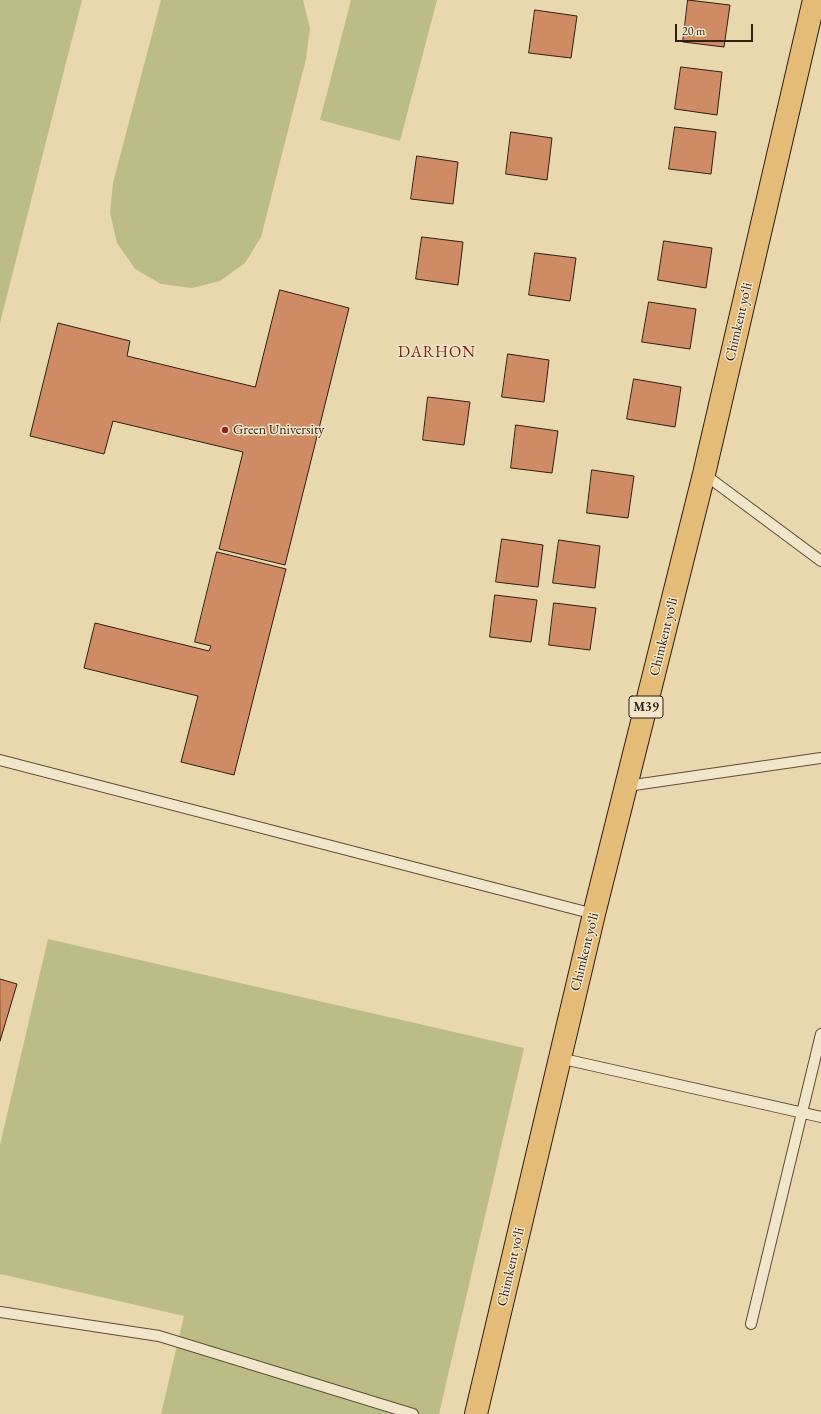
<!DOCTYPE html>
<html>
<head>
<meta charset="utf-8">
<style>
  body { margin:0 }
  #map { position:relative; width:821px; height:1414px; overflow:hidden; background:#e9d7ae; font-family:"EB Garamond",serif }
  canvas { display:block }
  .scale { position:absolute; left:675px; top:24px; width:78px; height:18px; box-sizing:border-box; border:2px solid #2f1f14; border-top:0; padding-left:5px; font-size:12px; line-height:14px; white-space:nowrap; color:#2f1f14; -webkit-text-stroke:3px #f1e5ca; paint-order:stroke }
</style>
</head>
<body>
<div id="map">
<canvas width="821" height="1414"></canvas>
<div class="scale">20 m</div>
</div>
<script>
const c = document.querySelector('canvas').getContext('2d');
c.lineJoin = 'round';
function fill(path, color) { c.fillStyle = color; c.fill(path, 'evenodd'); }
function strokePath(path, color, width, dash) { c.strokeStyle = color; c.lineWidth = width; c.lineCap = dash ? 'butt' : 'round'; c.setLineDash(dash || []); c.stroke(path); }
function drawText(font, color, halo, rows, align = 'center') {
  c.font = font + ' "EB Garamond",serif'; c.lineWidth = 3; c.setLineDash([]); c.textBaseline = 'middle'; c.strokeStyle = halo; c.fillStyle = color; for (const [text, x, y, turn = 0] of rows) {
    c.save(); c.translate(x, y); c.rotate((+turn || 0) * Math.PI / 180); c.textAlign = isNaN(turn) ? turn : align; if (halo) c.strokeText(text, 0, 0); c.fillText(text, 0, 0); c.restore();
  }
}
const green = new Path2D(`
  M0 0H82L0 323Z
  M161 0H303L310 28 306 59 261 237 245 263 220 281 192 288 161 284 135 269 117 243 110 213 113 183Z
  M351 0H437L400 141 320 120Z
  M48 939 524 1048 439 1414H161L184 1316 0 1274V1145Z`);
const building = new Path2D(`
  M688 0 730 5 724 47 683 42Z
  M535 10 577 16 571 58 529 53Z
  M681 67 722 72 717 115 675 109Z
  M675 127 716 132 711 174 669 169Z
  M511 132 552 138 547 180 506 174Z
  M417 156 458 162 453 204 411 199Z
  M422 237 463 242 458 285 416 279Z
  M664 241 712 248 706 288 658 280Z
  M535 253 576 258 570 301 529 295Z
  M280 290 349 308 285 565 219 549 243 452 113 421 104 454 30 436 58 323 130 341 127 356 255 387Z
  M649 302 696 309 690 349 642 342Z
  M508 354 549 360 544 402 502 397Z
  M634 379 681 387 675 427 627 419Z
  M428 397 470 402 464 445 423 440Z
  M516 425 558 431 552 473 511 468Z
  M592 470 634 476 628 518 587 513Z
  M502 539 543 545 538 587 496 582Z
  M559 540 600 546 595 588 553 583Z
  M217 552 286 569 234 775 181 762 198 696 84 668 95 623 209 651 211 646 195 642Z
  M495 595 537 600 531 642 490 637Z
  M554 603 596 608 590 650 549 645Z
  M0 979 17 984 0 1041Z`);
const service = new Path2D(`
  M704 474 821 561
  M0 760 594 914
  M627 786 821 758
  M559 1058 821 1117
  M0 1312 159 1336 413 1414
  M751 1324 821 1034`);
const trunk = new Path2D(`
  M476 1414 594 914 704 474 814 0`);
const markers = [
  [225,430,4,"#8f2418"]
];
const shields = [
  [646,707,34]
];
const shieldNames = [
  ["M39",646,707]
];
const streetNames = [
  ["Chimkent yo‘li",739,322,-77],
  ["Chimkent yo‘li",664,637,-76],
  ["Chimkent yo‘li",585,952,-76],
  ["Chimkent yo‘li",511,1267,-77]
];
const poiNames = [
  ["Green University",233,430]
];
const quarterNames = [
  ["DARHON",437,353]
];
fill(green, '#bcbd86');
fill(building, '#cf8b64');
strokePath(building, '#2f1f14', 1);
strokePath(service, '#5e4d3a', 12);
strokePath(trunk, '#2f1f14', 24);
strokePath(service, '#f1e5ca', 10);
strokePath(trunk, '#e4bc77', 22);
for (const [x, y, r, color] of markers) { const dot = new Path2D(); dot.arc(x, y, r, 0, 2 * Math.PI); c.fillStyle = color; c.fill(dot); strokePath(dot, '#f1e5ca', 1.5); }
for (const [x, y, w] of shields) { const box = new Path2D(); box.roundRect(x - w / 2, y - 11, w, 22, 3); c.fillStyle = '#f1e5ca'; c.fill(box); strokePath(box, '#2f1f14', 1); }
drawText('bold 13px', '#2f1f14', null, shieldNames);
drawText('14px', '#2f1f14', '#f1e5ca', streetNames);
drawText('14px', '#2f1f14', '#f1e5ca', poiNames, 'left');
c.letterSpacing = '1px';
drawText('16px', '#7a1f14', '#f1e5ca', quarterNames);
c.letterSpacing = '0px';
</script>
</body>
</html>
